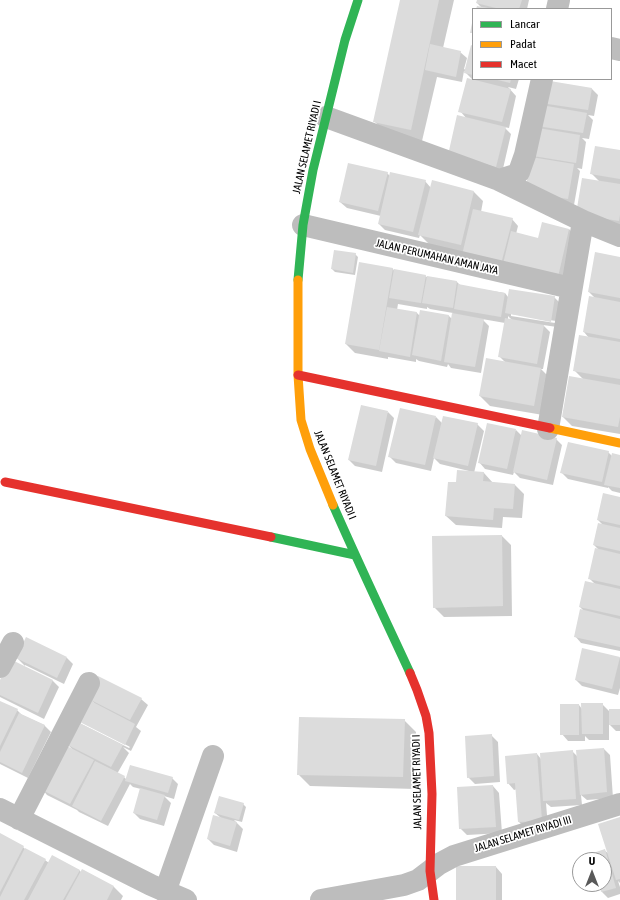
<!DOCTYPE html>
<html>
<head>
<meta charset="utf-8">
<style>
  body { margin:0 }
  #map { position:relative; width:620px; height:900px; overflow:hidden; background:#fff; font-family:"Asap Condensed",sans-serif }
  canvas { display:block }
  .legend { position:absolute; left:472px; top:8px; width:140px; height:72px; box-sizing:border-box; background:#fff; border:1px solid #999; margin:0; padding:5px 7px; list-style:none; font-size:12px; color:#000 }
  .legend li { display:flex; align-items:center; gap:8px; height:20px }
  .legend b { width:20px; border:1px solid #999 }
  .north { position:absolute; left:572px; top:852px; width:40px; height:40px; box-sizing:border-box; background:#fff; border:1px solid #999; border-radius:50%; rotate:0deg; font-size:11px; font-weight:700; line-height:16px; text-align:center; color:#000 }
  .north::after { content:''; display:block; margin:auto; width:14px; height:18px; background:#595959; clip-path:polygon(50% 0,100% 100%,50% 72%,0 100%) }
</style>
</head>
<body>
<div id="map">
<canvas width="620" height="900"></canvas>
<ul class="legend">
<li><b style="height:5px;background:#30b455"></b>Lancar</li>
<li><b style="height:5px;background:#ff9f0a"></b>Padat</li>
<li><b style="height:5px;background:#e5322d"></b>Macet</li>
</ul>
<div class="north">U</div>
</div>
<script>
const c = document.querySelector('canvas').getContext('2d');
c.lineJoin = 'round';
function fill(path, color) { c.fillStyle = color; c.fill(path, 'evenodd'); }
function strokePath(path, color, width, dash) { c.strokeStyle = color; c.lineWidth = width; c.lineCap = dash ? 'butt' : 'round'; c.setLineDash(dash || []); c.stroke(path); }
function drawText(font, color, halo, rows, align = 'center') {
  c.font = font + ' "Asap Condensed",sans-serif'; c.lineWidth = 3.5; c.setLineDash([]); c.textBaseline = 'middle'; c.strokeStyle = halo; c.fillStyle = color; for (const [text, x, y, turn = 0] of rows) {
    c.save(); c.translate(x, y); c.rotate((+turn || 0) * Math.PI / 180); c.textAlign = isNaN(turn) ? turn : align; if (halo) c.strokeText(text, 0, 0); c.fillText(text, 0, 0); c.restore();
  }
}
const shadow = new Path2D(`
  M401 0H454L443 48 460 52 467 58 464 69 466 70 473 47V79H519L516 89 508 87 516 96 509 128 504 127 511 134 502 173 455 161 467 119 460 111 474 81 464 71 462 82 437 77 422 141 386 133 374 121Z
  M478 0H529L527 9H477L482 8 477 3Z
  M592 89 598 95 594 116 588 115 593 120 589 139 582 138 586 142 582 169 577 168 580 171 574 205 526 192 542 102Z
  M620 151V226L584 220 600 182 591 173Z
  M387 173 390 176 425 181 431 188 433 182 474 192 483 201 481 212 512 219 518 226 516 234 539 239 569 229 578 239 567 286 429 244 420 235 419 238 385 230 379 224 381 216 347 208 340 202Z
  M355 254 358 257 355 275 335 272 332 269Z
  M620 258V434L572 426 563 417 583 379 574 370 589 338 584 332 596 299 589 292Z
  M360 264 393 269 395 272 425 276 427 277 457 282 461 286 505 293 508 297H554L561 304 557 327 543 325 550 332 543 369H541L550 378 543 415 490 406 480 396 505 362 500 357 505 323 482 319 489 326 481 373 451 368 448 364 447 367 419 361 416 359V362L388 357V359L355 353 346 344ZM398 304 427 309V307L430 309 453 313 452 319 449 316H420L417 313 397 310ZM511 314 556 321 555 323 511 316ZM508 316 513 321 508 320Z
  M388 412 394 418 382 472 355 466 349 460Z
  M436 417 442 423 477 424 484 431 474 473H484L493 483 515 485 524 494 522 518 503 517 502 528 456 525 446 516 457 483 469 471 440 464 434 458 431 471 396 463 389 456Z
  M516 430 522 436 556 439 562 445 553 485 520 478 514 472 513 475 485 469 479 462Z
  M608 452 612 456H620V493L612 491 608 487V488L568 479 562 473Z
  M620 498V651L581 643 575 636 585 612 580 607 595 584 589 578 600 551 594 545 603 525 598 520Z
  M502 536 511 545 512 616 444 617 434 607Z
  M17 658H67L73 664 64 684 25 665V666Z
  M619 658H620V688L618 695 582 686 576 680Z
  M10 660 53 681 59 687 44 719 0 697V682Z
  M88 698 141 699 148 705 136 727 141 731 131 751 123 747 129 753 117 774 124 777 127 780 172 778 178 784 174 799 164 796 171 803 164 826 140 819 134 813 141 789 133 787 130 784 108 826 79 812 77 810 47 795 41 788 72 749 64 741 75 718 94 703ZM81 721 130 747 129 748 81 724Z
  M0 702 17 710 22 715 44 725 51 732 28 778 0 764Z
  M602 704 610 712 620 710V731H616L609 724V740H589L585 736V741H568L562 734 579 705 582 709Z
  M404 720 416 732 415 789 310 786 298 774Z
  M491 735 498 742 500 782 475 784 468 777Z
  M604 749 610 755 613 798 587 800 581 795 582 805 551 807 546 803 548 827 525 828 519 822 517 789 514 790 508 783 537 754 541 759 572 751 578 757Z
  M493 786 499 793 502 833 467 835 460 828Z
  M243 804 246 807 242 822 234 820 243 829 237 852 214 845 208 839 221 818 215 813Z
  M620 818V883L618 881 620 887V894L608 898 602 892 600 884H604V860H593L604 850 609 854Z
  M0 836 23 847 27 851 45 860 49 863 79 870 81 872 83 870 114 887 123 896 121 900H0Z
  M496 867 502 874V900H457Z`);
const building = new Path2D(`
  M400 0H439L411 130 373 122Z
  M477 0H522L519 9H500L476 3Z
  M477 6 488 8V9H476Z
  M472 23H473V33H470Z
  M430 44 461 51 456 77 425 70Z
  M471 45 473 46V75L464 73Z
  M467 78 511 89 502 122 458 112Z
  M494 79H511L510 83Z
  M544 80 592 88 588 110 541 103Z
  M541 105 587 113 583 133 537 126Z
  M457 115 506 127 496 167 448 155Z
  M532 127 580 135 576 163 527 155Z
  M595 146 620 150V179L590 174Z
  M531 157 574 164 568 199 525 192Z
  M348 163 388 172 378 211 339 202Z
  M390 172 426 180 413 232 378 224Z
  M582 178 620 184V215L619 221 576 214Z
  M432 180 474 191 461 245 418 235Z
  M473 209 513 218 501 264 462 255Z
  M542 222 569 229 558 277 503 264 511 231 538 238Z
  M334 250 356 253 353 273 331 269Z
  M595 252 620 257V298L588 292Z
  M359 262 393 268 379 350 345 344Z
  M394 269 426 275 421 303 389 298Z
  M427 276 457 281 453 308 422 303Z
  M458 284 505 293 501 317 454 309Z
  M509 289 555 296 551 322 505 313Z
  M589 296 620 302V339L583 332Z
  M387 307 417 312 410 357 379 351Z
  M420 310 449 315 441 361 412 355Z
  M452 313 484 319 475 367 444 362Z
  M505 318 544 325 537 364 498 357Z
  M579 335 620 342V379L573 371Z
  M486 358 541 368 534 406 479 396Z
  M569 376 620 385V417L618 427 562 417Z
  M361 405 388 411 376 466 348 460Z
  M400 408 436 416 425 465 388 457Z
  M443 416 478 423 468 466 433 458Z
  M487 423 516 429 507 469 478 463Z
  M522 430 557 438 547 480 513 472Z
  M568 442 609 451 602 482 560 473Z
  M612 453 620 455V488L604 485Z
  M457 470 484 472 483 481 515 484 513 509 494 508 493 520 445 516 448 482H456Z
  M603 493 620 497V525L597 520Z
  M598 523 620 528V551L593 545Z
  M502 535 503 606 433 608 432 536Z
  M595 548 620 554V586L588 579Z
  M585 581 620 589V616L579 607Z
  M580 609 620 619V647L574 637Z
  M26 637 67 657 57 678 16 658Z
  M582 648 620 657 612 689 575 680Z
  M10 659 53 680 38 713 0 695V680Z
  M98 676 142 698 130 720 87 698Z
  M85 698 135 724 125 745 74 719Z
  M0 701 18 709 0 746Z
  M581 703H603V734H582Z
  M560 704H579V735H560Z
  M609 709H620V725H609Z
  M19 713 45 725 22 773 0 762V752Z
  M299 717 405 719 403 777 297 775Z
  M74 720 123 745 111 767 62 742Z
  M492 734 494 776 467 778 465 736Z
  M63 744 94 760 70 804 40 789Z
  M604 748 607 792 580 795 576 750Z
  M573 750 576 799 543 801 540 753Z
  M537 753 542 821 518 822 515 783 507 784 505 756Z
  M95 761 125 776 101 821 72 806Z
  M130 765 173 777 168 793 125 781Z
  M493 785 496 827 459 829 457 787Z
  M140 788 165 795 157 820 133 813Z
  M219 796 244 803 239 820 214 813Z
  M213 815 237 822 230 846 207 839Z
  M620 817V879L616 880 598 824Z
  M0 833 24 846 0 892Z
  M25 848 46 859 24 900H0V897Z
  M605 849 616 888 601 892 599 884H604V860H591L590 854Z
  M52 855 80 870 63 900H28Z
  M456 866H496V900H456Z
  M82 869 114 886 107 900H65Z`);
const street = new Path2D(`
  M557 9 559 0
  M611 48 620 50
  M326 117 499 180 583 221 620 236
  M499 180 515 175 519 172 525 155 542 79
  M303 225 571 288
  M548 429 583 221
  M0 667 13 643
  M0 809 151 885 186 900
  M19 819 89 683
  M165 892 213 756
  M321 900 404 885 418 880 439 864 454 856 620 804`);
const fast = new Path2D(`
  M298 280 303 225 313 170 345 40 358 0
  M333 505C358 562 384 617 410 673
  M271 537 355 555`);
const slow = new Path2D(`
  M298 280V375L301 420 310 449 333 505
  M550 428 620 443`);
const jam = new Path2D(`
  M298 375 550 428
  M5 482 271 537
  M410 673 417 690 426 716 429 733 432 794 430 871 434 900`);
const streetNames = [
  ["JALAN SELAMET RIYADI I",307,147,-77],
  ["JALAN PERUMAHAN AMAN JAYA",437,257,13],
  ["JALAN SELAMET RIYADI I",335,475,68],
  ["JALAN SELAMET RIYADI I",417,782,-91],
  ["JALAN SELAMET RIYADI III",523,834,-17]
];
fill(shadow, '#0003');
fill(building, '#dcdcdc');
strokePath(street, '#bdbdbd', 22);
strokePath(fast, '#30b455', 9);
strokePath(slow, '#ff9f0a', 9);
strokePath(jam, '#e5322d', 9);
drawText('11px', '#000', '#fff', streetNames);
</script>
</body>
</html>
